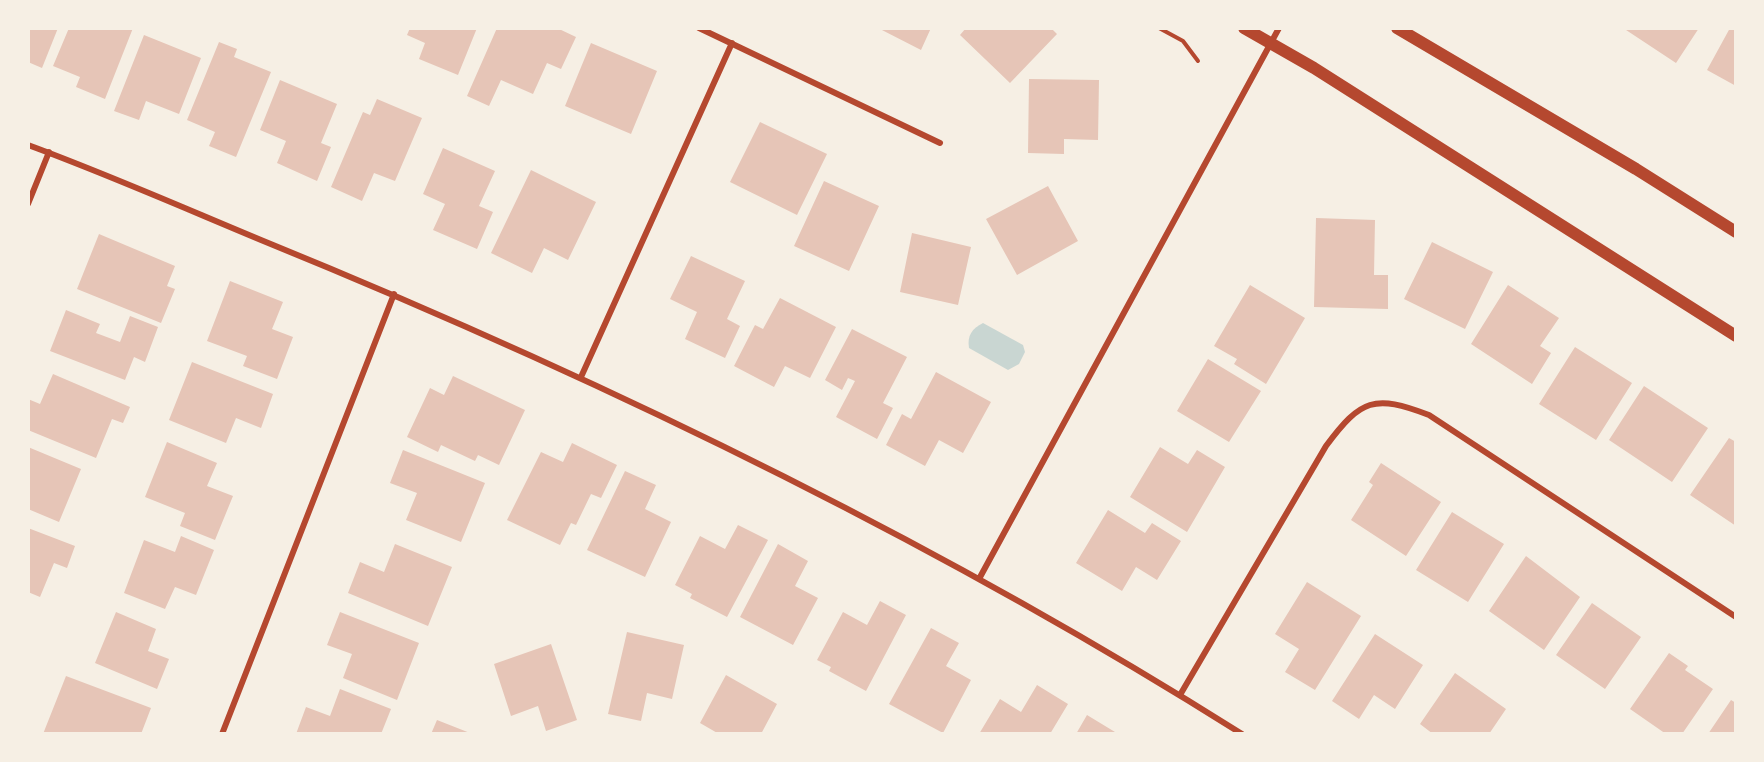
<!DOCTYPE html>
<html>
<head>
<meta charset="utf-8">
<style>
  body { margin:0 }
  #map { position:relative; width:1764px; height:762px; overflow:hidden; background:#f6efe4; font-family:Arial,sans-serif }
  canvas { display:block }
  .frame { position:absolute; inset:0; border:30px solid #f6efe4; pointer-events:none }
</style>
</head>
<body>
<div id="map">
<canvas width="1764" height="762"></canvas>
<div class="frame"></div>
</div>
<script>
const c = document.querySelector('canvas').getContext('2d');
c.lineJoin = 'round';
function fill(path, color) { c.fillStyle = color; c.fill(path, 'evenodd'); }
function strokePath(path, color, width, dash) { c.strokeStyle = color; c.lineWidth = width; c.lineCap = dash ? 'butt' : 'round'; c.setLineDash(dash || []); c.stroke(path); }
const water = new Path2D(`
  M983 323 1023 345 1025 352 1019 364 1008 370 969 348C967 335 972 329 983 323Z`);
const building = new Path2D(`
  M28 28H58L42 68 28 62Z
  M69 28H133L105 99 76 87 80 77 53 66Z
  M410 28H477L458 75 419 59 425 43 407 35Z
  M497 28H557L576 37 561 69 547 63 533 94 501 80 489 106 467 96Z
  M878 28H931L921 50Z
  M966 28H1051L1057 34 1010 83 960 35Z
  M1623 28H1699L1676 63Z
  M1730 28H1736V86L1707 70Z
  M144 35 201 58 179 114 146 101 139 120 114 111Z
  M219 42 237 49 234 57 271 72 236 157 209 146 215 132 187 120Z
  M591 43 657 71 631 134 565 106Z
  M1029 79 1099 80 1098 140 1064 139V154L1028 153Z
  M280 80 337 104 321 143 331 147 317 181 277 163 286 141 260 130Z
  M377 99 422 118 395 181 374 173 362 201 331 187 363 112 370 115Z
  M760 122 827 154 797 215 730 182Z
  M443 148 495 171 479 206 493 212 477 249 433 230 445 204 423 194Z
  M531 170 596 202 568 260 544 248 532 273 491 253Z
  M824 181 879 206 849 271 794 246Z
  M1048 186 1078 241 1017 275 986 219Z
  M1316 218 1375 220 1374 275H1388V309L1314 307Z
  M912 233 971 247 958 305 900 292Z
  M99 234 175 266 167 286 175 289 161 323 77 289Z
  M1432 242 1493 272 1465 329 1404 299Z
  M691 256 745 281 727 319 740 326 725 358 685 339 697 312 670 299Z
  M230 281 283 302 272 329 293 337 277 379 243 366 247 356 207 341Z
  M1250 285 1305 318 1266 384 1234 364 1237 359 1214 346Z
  M1508 285 1559 318 1540 346 1551 353 1532 384 1471 344Z
  M780 298 836 327 810 378 785 366 774 387 734 366 755 325 763 329Z
  M66 310 100 324 96 333 120 342 130 316 158 327 145 362 134 357 125 380 50 351Z
  M852 329 907 357 883 403 893 408 877 439 836 417 855 381 848 378 842 390 825 380Z
  M1575 347 1632 383 1596 440 1539 404Z
  M1208 359 1261 391 1229 442 1177 411Z
  M192 362 273 394 261 428 236 418 226 443 169 420Z
  M936 372 991 402 963 453 939 440 925 466 886 445 902 414 911 419Z
  M53 374 130 407 123 423 112 419 96 458 28 430V399L40 404Z
  M453 376 525 410 499 465 478 455 475 461 441 445 438 452 407 437 430 388 444 395Z
  M1644 386 1708 428 1672 482 1609 440Z
  M1729 438 1736 442V526L1690 495Z
  M167 442 217 463 207 486 233 496 215 540 180 526 185 513 145 497Z
  M572 443 617 465 601 498 591 494 576 525 571 523 560 545 507 520 541 452 563 462Z
  M28 447 81 469 59 522 28 509Z
  M1160 447 1188 464 1197 450 1225 467 1187 532 1130 497Z
  M403 450 485 483 461 542 406 520 417 493 390 483Z
  M1381 463 1441 502 1406 556 1351 520 1373 485 1369 482Z
  M625 471 656 485 645 509 671 522 645 577 587 550Z
  M1108 510 1145 533 1152 523 1181 541 1157 580 1136 567 1122 591 1076 563Z
  M1452 512 1504 544 1468 602 1416 570Z
  M738 525 768 540 727 617 690 598 692 594 675 585 700 536 725 549Z
  M28 528 75 546 67 568 54 563 40 597 28 592Z
  M181 536 214 550 196 595 175 587 165 609 124 593 144 540 175 552Z
  M395 544 452 567 428 626 348 593 360 562 384 572Z
  M778 544 808 561 795 586 818 598 793 645 740 617Z
  M1526 556 1580 597 1544 650 1489 611Z
  M1307 582 1361 616 1315 690 1285 672 1299 649 1275 634Z
  M880 601 906 615 866 691 829 671 831 667 817 660 843 612 867 625Z
  M1592 603 1641 637 1605 689 1556 655Z
  M116 612 156 629 148 651 169 659 157 689 95 663Z
  M340 612 419 643 397 700 343 678 352 654 327 645Z
  M931 628 959 643 946 666 971 680 943 733 889 704Z
  M627 632 684 645 672 699 647 693 641 721 608 714Z
  M1375 634 1423 665 1395 709 1374 695 1359 719 1332 701Z
  M551 644 577 720 546 731 538 706 511 716 494 664Z
  M1669 653 1688 666 1685 670 1713 689 1682 734H1666L1630 709Z
  M1455 673 1506 709 1489 734H1433L1420 724Z
  M726 675 777 704 761 734H719L700 723Z
  M66 676 151 708 141 734H43Z
  M1037 685 1068 704 1050 734H979L1000 699 1021 712Z
  M340 689 391 709 381 734H296L306 707 330 716Z
  M1731 700 1736 703V734H1708Z
  M1087 715 1115 732 1114 734H1076Z
  M437 720 470 733V734H431Z`);
const path = new Path2D(`
  M1159 28 1183 41 1198 61`);
const minor = new Path2D(`
  M699 28 940 143
  M28 145C107 174 184 208 261 240 600 378 931 538 1242 734
  M28 204 49 152
  M581 377 732 43
  M979 579 1279 28
  M1180 695 1326 446C1361 399 1374 394 1429 415L1736 617
  M222 734 394 294`);
const secondary = new Path2D(`
  M1244 28 1314 68 1736 336
  M1397 28 1636 169 1736 232`);
fill(water, '#c9d6d2');
fill(building, '#e6c5b7');
strokePath(path, '#b5482f', 4);
strokePath(minor, '#b5482f', 6);
strokePath(secondary, '#b5482f', 12);
</script>
</body>
</html>
